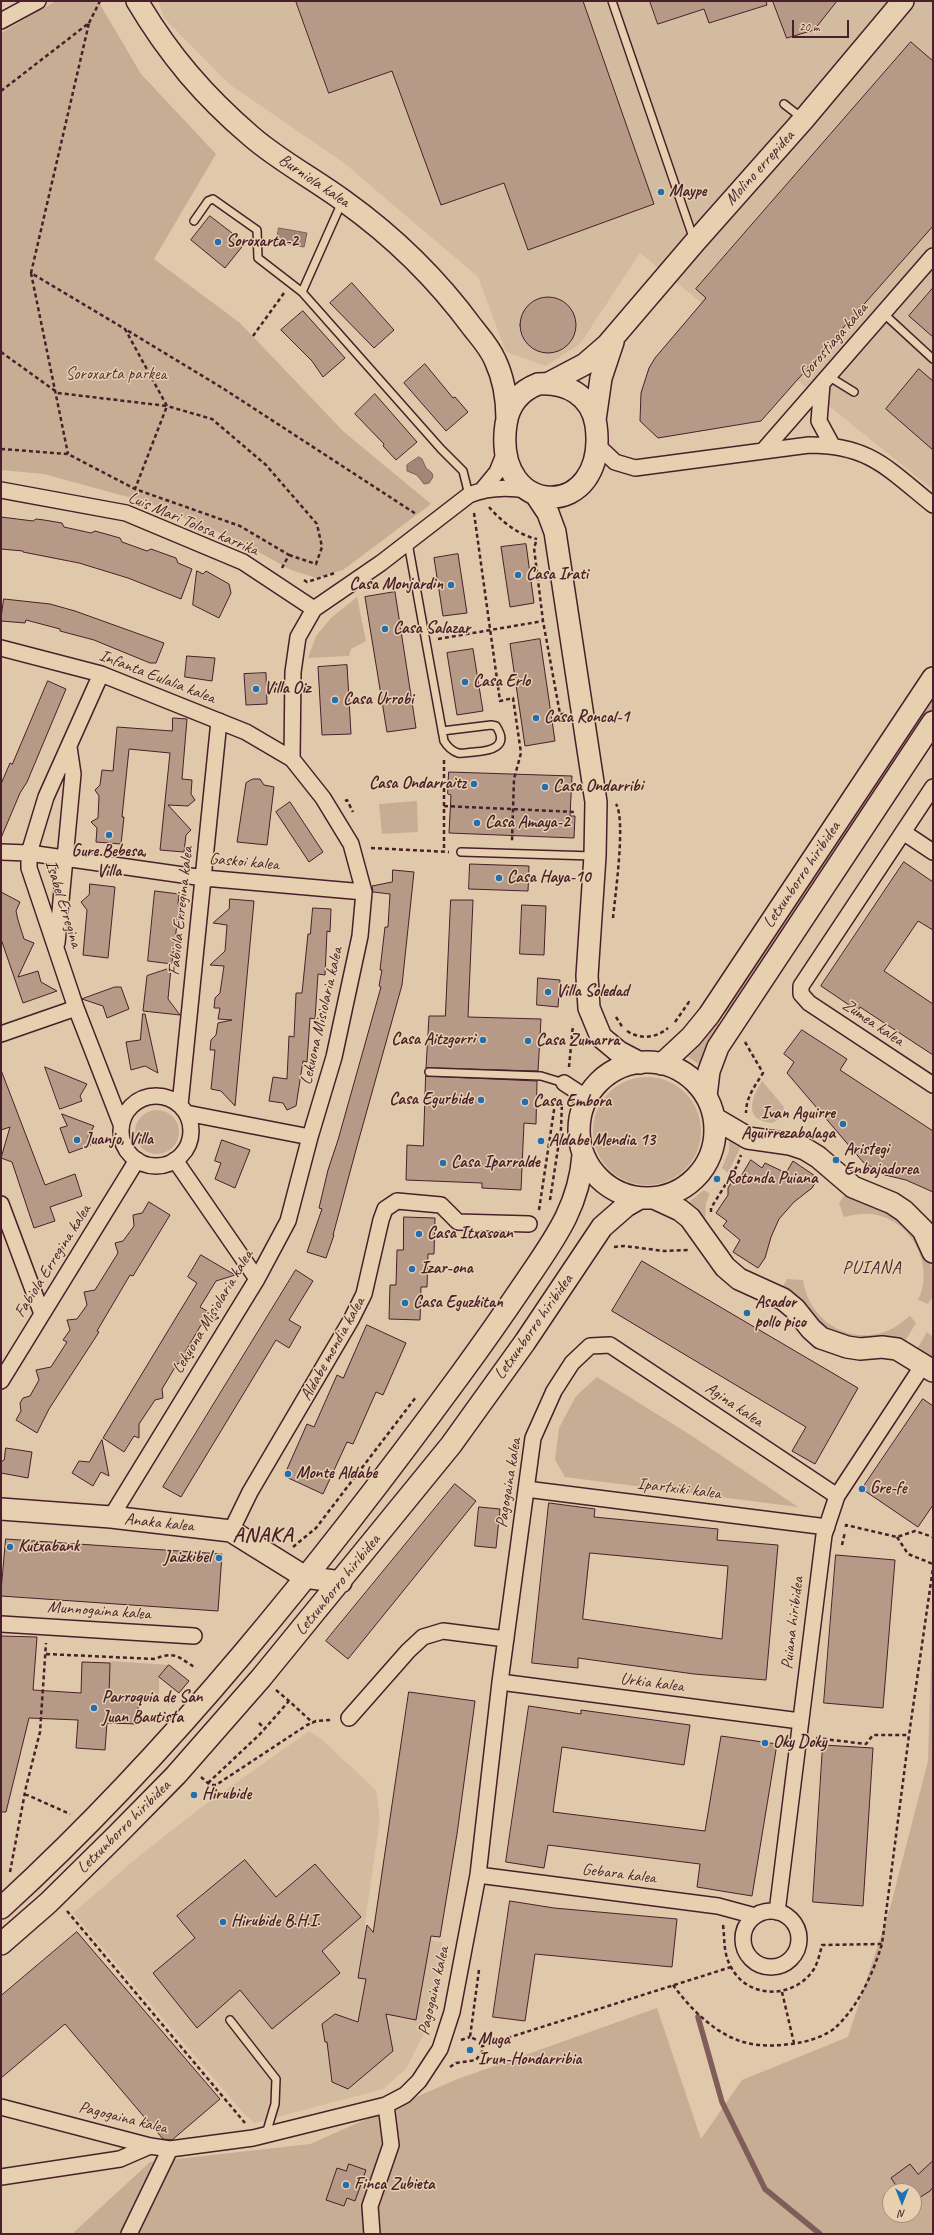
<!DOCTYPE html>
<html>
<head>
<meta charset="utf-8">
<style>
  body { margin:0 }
  #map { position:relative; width:934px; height:2235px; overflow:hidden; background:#e0c9aa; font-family:Caveat,sans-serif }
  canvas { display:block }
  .frame { position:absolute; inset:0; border:2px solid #4a1f2b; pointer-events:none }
  .north { position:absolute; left:882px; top:2183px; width:40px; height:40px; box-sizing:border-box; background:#e6d0af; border:1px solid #a8897a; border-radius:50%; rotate:180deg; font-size:11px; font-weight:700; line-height:16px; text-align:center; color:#4a1f2b }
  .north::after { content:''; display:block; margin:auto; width:14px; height:18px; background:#1f6fb2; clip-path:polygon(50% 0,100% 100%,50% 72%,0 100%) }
  .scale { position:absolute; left:792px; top:20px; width:57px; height:18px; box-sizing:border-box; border:2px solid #4a1f2b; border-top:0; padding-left:5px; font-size:12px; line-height:14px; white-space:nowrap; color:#4a1f2b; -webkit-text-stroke:3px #e6d0af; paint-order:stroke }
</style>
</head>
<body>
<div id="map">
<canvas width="934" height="2235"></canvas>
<div class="frame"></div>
<div class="north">N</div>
<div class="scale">20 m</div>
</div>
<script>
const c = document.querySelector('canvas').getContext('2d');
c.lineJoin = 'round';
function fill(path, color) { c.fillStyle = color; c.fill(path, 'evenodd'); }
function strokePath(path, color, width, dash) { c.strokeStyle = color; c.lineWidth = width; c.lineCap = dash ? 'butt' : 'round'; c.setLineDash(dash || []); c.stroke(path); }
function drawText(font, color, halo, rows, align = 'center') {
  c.font = font + ' Caveat,sans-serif'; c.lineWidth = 3; c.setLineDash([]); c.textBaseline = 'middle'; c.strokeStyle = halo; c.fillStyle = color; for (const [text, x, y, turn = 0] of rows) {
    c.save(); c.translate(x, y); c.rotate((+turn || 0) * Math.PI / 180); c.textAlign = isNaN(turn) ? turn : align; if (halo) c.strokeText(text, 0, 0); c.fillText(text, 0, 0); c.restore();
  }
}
const built = new Path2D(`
  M158 1H933V490L640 253 580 344 546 366 506 352 478 277 344 163 229 84 164 18Z
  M309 1731 320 1738 376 1790 380 1819 364 1930 442 1942 432 2017 406 2069 383 2089 255 2123 245 2115 73 1913 138 1857 199 1809Z`);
const green = new Path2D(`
  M56 1H98L141 74 216 154 154 259 240 323 344 432 431 504 343 570 316 578 291 570 239 541 146 502 44 474 1 470V33Z
  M357 597 366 641 351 649 349 656 308 658 316 636 331 618Z
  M933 690V709L730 1015 721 1009Z
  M417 801 418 832 382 834 379 804Z
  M714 1021 722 1026 704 1053 699 1064 688 1057 697 1048Z
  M593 1131a54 54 0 1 1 108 0a54 54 0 1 1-108 0Z
  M762 1081 784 1107C783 1116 781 1119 772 1123 743 1120 751 1099 762 1081Z
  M135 1132a22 22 0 1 1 44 0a22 22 0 1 1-44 0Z
  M731 1138 742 1144 728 1173 722 1168 729 1151V1142Z
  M704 1190 710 1194 706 1203 705 1222 688 1205 690 1201Z
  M847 1191 900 1216 927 1251 933 1272V1296L928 1304 918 1300C934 1269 915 1226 881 1216 869 1212 857 1214 844 1217L839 1203Z
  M787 1279 803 1280C808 1318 846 1345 884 1332 894 1329 902 1322 910 1316L916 1323 904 1343 872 1342 832 1335 781 1289Z
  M927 1332 933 1337V1362L916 1351Z
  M597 1377 689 1434 798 1507 565 1477 555 1460 559 1428 576 1396Z
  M933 1590V2234H72L150 2162 310 2144 455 2080 657 2008 701 2139 742 2080 848 2037 890 1908 928 1761ZM890 2191H914V2215H890Z
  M110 1661 169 1665 159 1677V1698L109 1695Z`);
const water = new Path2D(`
  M279 228 307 233 304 247 276 242Z
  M419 457 422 459 426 468 432 473 433 477 429 483 424 484 417 475 407 471V465Z`);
const stream = new Path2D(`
  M698 2017 722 2102 765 2189 820 2234`);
const building = new Path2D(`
  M296 1H583L654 204 528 250 504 183 441 205 392 71 329 93Z
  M650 1H766L767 5 709 23 704 9 658 24Z
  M773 1H837L814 30 787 38Z
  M911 42 933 61V226L761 421 658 438 640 421 641 393 649 368 655 358 706 298 696 289Z
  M210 216 245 243 225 268 191 240Z
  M352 283 394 330 374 348 330 303Z
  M933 288V337L909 316Z
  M520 325a28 28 0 1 1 56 0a28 28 0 1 1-56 0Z
  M303 311 345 358 323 377 312 361 281 330Z
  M425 364 453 398 455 397 468 412 446 431 404 383Z
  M919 369 933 381V450L886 409Z
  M375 394 417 442 396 460 383 446 384 444 355 414Z
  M1 517 33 521 36 519 44 520 62 523 64 527 91 533 95 531 120 538 122 542 147 551 151 549 176 558 178 563 192 569 181 599 128 578 79 563 23 552V551L1 549Z
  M526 544 534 603 510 607 501 547Z
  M458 554 467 613 443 616 434 558Z
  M197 571 203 574 206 571 229 584 231 593 219 618 193 605Z
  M395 592 416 728 387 732 365 597Z
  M4 599 50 604 75 611 164 643 156 663H150L94 640 60 631V629L26 620 25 623 1 621Z
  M540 639 555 741 525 746 510 644Z
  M473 649 483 711 457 715 447 653Z
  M187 656 215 658 212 681 185 677Z
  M347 665 351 734 322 735 318 667Z
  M266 673 267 704 246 705 244 674Z
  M48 681 66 689 27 782 20 793 1 838V784L10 763 12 764Z
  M173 718 187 719 182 779 192 780 191 794 195 800 188 806 168 805 191 830 186 835 184 852 160 850 170 753 129 749 122 817H124L121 844 96 842 97 828 91 822 98 818 99 796 95 790 100 785 102 770 113 771 117 727 172 731Z
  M449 772 572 776 570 816H575L574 838 449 833 451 795 448 794Z
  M253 779H260L264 785 274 787 267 845 237 842 246 783Z
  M290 802 323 852 309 862 276 812Z
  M904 862 933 882V930L918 921 884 971 933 1004V1055L860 1007 858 1011 821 986Z
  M470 864 529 866 528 891 469 889Z
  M393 870 414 872 402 985 357 1146 333 1235H334L326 1258 307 1252 322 1209 319 1208 328 1170 338 1140 381 987 379 986 382 970H380L385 927H388L390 894 373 892 372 886 392 882Z
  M90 884 115 887 108 958 83 955 87 910 81 902 89 895Z
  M155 891 179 894 178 904 185 914 179 919 176 931V939L181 946 173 952 172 964 148 961Z
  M1 892 20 902 16 911 18 920 24 939 34 943 18 977 38 971 41 982 57 991 23 1003 1 939Z
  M230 899 254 901 235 1106 221 1091 211 1089 215 1050H210L211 1040 216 1035 218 1023 232 1020 218 1019 220 1008H214L215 998 220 993 224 966 210 965 225 951 227 925 213 923 229 909Z
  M451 900H473L468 1017 541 1019 538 1071 426 1068 429 1016H445Z
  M522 905 546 906 544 955 520 954Z
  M313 908 331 909 330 932 327 931 325 975 318 974 315 1019 310 1018 307 1062 303 1061 296 1106 287 1110 283 1103 269 1101 273 1077 287 1079 289 1036 294 1037 296 993H302L308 934H310Z
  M171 968 168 999 180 1015 143 1011 147 976Z
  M538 978 560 980 558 1007 537 1005Z
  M115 987H121L129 1009 107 1018 103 1006 82 999Z
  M143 1014H145L158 1073 145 1066 131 1070 126 1042 140 1040Z
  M802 1030 847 1059 840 1070 933 1131V1192L906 1180 885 1175 863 1162 787 1073 794 1062 784 1054Z
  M45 1067 87 1084 80 1096 82 1101 60 1109Z
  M1 1070 45 1185 75 1174 82 1196 50 1207 55 1221 34 1228 12 1162 1 1158 10 1127 1 1130Z
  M426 1076 537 1081 536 1124 524 1123 521 1190 482 1188V1183L406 1180 407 1145 423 1146Z
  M62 1114 94 1126 88 1137 91 1145 69 1153 60 1128 67 1126Z
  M222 1140 250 1150 235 1188 215 1179 221 1163 215 1161Z
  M751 1160 762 1168 765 1163 786 1173 793 1161 818 1178 812 1188 794 1202 779 1219 771 1237 765 1258 758 1268 733 1252 740 1240 723 1226 727 1221 716 1213 728 1195V1188L735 1177 739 1179Z
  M149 1202 170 1215 133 1276 130 1275 97 1331 99 1332 49 1409 37 1433 16 1420 21 1411 20 1403 23 1398 30 1396 39 1380 36 1370 51 1367 67 1342 63 1340 70 1330 67 1320 77 1319 87 1305 84 1292 95 1290 118 1253 115 1243 123 1241 134 1226 133 1215 142 1213Z
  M404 1217 435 1218 434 1254H428L427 1287H421L420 1320 389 1319 390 1285H396L397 1250H403Z
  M201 1255 235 1275 216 1281 200 1307 219 1318 201 1325 185 1352 194 1357 177 1364 162 1389 163 1398 155 1400 139 1424V1438L134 1436 124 1452 103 1438 197 1283 188 1277Z
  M642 1261 858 1388 815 1464 792 1451 806 1427 612 1311Z
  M296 1270 313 1281 289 1320 301 1327 289 1348 276 1340 181 1497 163 1487Z
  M367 1325 406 1343 383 1395 376 1392 353 1444 347 1442 323 1494 284 1476 307 1424 314 1427 337 1375 343 1378Z
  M923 1399 933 1406V1505L918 1527 862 1489Z
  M102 1440 109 1476 101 1472 93 1486 72 1473 79 1461 89 1462Z
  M6 1448 32 1452 28 1478 1 1473V1462L4 1460Z
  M455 1484 476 1501 348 1659 326 1641Z
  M549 1503 595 1509 594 1517 718 1529 717 1540 778 1545 766 1680 694 1674 578 1658V1668L532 1663ZM590 1553 728 1566 722 1639 583 1619Z
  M479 1507 500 1509 496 1548 475 1546Z
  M6 1539 222 1554 218 1611 1 1596Z
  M836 1555 895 1560 883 1708 824 1703Z
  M1 1636 37 1637 33 1690 81 1693 82 1662 110 1663 109 1695 139 1697 137 1724 107 1723 105 1750 76 1748 78 1720 29 1718 6 1812H1Z
  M169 1665 189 1681 179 1693 159 1677Z
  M409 1692 475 1701 457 1834 440 1937 431 1936 416 2020 386 2014 393 2051 348 2089 332 2082 327 2042H325L322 2024 335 2014 358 2022 366 1979 358 1978 367 1925 373 1932Z
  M529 1706 581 1714V1710L690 1725 684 1765 562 1747 553 1812 705 1831 721 1736 777 1744 752 1896 697 1887 700 1864 548 1845 544 1868 506 1862Z
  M823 1745 873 1748 863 1906 813 1902Z
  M245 1860 276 1897 315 1864 361 1917 322 1951 340 1973 272 2029 240 1990 197 2028 153 1973 195 1938 177 1916Z
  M510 1901 554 1908 677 1919 672 1967 535 1954 525 2021 493 2017Z
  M77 1932 220 2099 172 2140 163 2139 65 2024 1 2078V1996Z
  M933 2161V2187L930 2191 914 2201V2191H898L899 2190 891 2178 910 2164 918 2174Z
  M349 2164 366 2170 355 2201 347 2198 344 2206 326 2200 337 2168 346 2171Z`);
const path = new Path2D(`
  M89 23 100 1
  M1 91 89 23 31 273 125 329
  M31 273 68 454
  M253 336 284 293
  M1 352 58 393 167 406 135 489
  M1 449 68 454 135 489 240 526 289 555 282 568
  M489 507C501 521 518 535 537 539
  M474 513 500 701 513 698 521 753 514 779 512 841
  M536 542 534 548 543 621 560 714H564
  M289 555 316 564 322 547 317 524 266 465 212 419 167 406 125 329 224 389 416 514
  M304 580 307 582 335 573
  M438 639 543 621
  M444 760V851
  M345 801 347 800 353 812
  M444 806 576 812
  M371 848 449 852
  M613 918C615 896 626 820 616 804
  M616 1017 623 1028
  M675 1022 689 1002 692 1004
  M627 1031C641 1040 656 1038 668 1028
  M745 1042 763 1073C755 1086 746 1097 746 1113
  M569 1067 573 1025
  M550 1200 561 1129 562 1102
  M539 1210 556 1097
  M711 1212V1208L737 1166 741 1155
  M614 1247 624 1246 664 1251 688 1250
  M846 1527V1525L897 1537 915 1531 933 1537
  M897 1537 908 1554 933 1564
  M842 1545 845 1532
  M293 1547 316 1528 416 1397
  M46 1654 155 1659C175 1650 179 1658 196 1668
  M276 1690 289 1701
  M259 1723 265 1729
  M816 1738 866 1744 873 1735H909
  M201 1777 210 1785H216L307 1725 316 1721 332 1720
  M208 1783 260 1734 289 1701 313 1723
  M25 1794 70 1814
  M10 1872 26 1787 40 1732 46 1643
  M67 1911 245 2123
  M723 1925C725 1940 723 1953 731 1967 748 2000 795 1999 814 1969 818 1962 820 1953 822 1945L882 1944
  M479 1970 470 2037 479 2041 482 2046
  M673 1985C691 2010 720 2039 752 2044 768 2047 783 2045 798 2043 810 2041 828 2035 837 2026 859 2005 873 1973 882 1944L909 1735 933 1568
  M782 1992 794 2043
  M461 2040 470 2037
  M450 2067 456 2063 476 2060 482 2052V2046L731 1967`);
const lane = new Path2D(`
  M612 1 694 240
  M784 104 802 118
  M342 202 302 292 441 449 463 471 469 495
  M194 221 208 201 213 199 257 230 258 258 302 292
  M883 313 933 359
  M828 376 854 392
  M408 543 444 741C447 746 452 751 458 753 463 754 469 752 474 752 490 751 510 747 496 726L491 725 442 731
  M461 852 593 856
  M429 1072 541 1076 564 1083
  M230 2020 276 2079 275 2104 266 2134`);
const street = new Path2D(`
  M1 21 38 1
  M822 384 819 421 832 445
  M597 445 615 462 635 468 809 445C870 445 888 469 933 505
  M763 451 933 256
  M483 489 497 472 505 452
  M1 490 126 513 243 562 314 609
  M1 648 101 674 246 732 292 759
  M101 674 46 797 29 853V868L76 1008 121 1124
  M933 787 801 986V994L809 1003 933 1085
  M903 832 933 852
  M1 852 29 853 204 878 364 892
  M57 943 73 774 69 747
  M1 1034 76 1008
  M564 1083 587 1098
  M121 1131a35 35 0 1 1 70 0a35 35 0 1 1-70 0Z
  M180 1105 219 721
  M186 1113 310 1137
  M175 1160 257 1279
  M1 1204 42 1314
  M1 1381 137 1160
  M526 1489 827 1527
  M111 1517 257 1279 288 1221 310 1137 334 1057 360 936 364 892 351 844 323 798 292 759 293 672 298 637 314 609 381 563 469 495C488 487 507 487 527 490
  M231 1531 250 1492 351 1320 364 1294 381 1220 385 1209 397 1201 441 1205 458 1222 529 1224
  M1 1624 194 1636
  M500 1682 800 1721
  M349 1718 408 1651 423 1637 443 1631 506 1639
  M478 1875 718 1906 755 1916
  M743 1939a28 28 0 1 1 56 0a28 28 0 1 1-56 0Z
  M777 1912 824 1535 837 1496 923 1365
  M1 2107 150 2146 170 2149 253 2138 386 2105 405 2095 419 2081 440 2049 452 2012 478 1875 500 1682 533 1438 554 1391 572 1363 590 1346 610 1345 837 1496
  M1 2177 120 2159 150 2146
  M129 2234 170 2149
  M372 2234 370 2206 391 2145 386 2105`);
const secondary = new Path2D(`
  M137 1C169 55 204 96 252 137 280 161 314 179 344 201 393 236 437 279 473 328 481 338 490 348 495 360 504 379 507 398 507 419
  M549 383 585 364 607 345 695 242 804 119 903 1
  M538 384C566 382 591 395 596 425 609 522 492 521 506 424 509 404 520 391 538 384Z
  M595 420 601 378 613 342
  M536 495 548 513 555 532 596 802 595 856 587 976 589 1008 601 1037 619 1052 640 1063
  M579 1130a68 68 0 1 1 136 0a68 68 0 1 1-136 0Z
  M662 1064 691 1037 709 1015 933 678
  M706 1096 709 1071 718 1047 933 722
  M714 1118 748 1138 790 1144 805 1149 818 1157 853 1187 892 1203 904 1211 923 1230 933 1252
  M654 1198 680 1210 690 1218 725 1267 739 1279 783 1299 795 1309 811 1329 821 1338 847 1347 860 1349 882 1347 897 1349 933 1371
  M1 1509 111 1517 231 1531 305 1577 341 1582
  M1 1908C173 1751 323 1562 460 1375 482 1345 503 1315 524 1284 553 1241 579 1208 583 1155
  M1 1944 48 1903 117 1835 176 1775 261 1678 451 1445 525 1342 602 1227 626 1206 640 1198`);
const markers = [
  [661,192,4,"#1f6fb2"],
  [218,242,4,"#1f6fb2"],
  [518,575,4,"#1f6fb2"],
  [451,585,4,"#1f6fb2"],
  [385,629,4,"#1f6fb2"],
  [465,682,4,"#1f6fb2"],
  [256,689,4,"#1f6fb2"],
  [335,700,4,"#1f6fb2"],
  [536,718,4,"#1f6fb2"],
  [474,784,4,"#1f6fb2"],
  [545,787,4,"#1f6fb2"],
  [477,823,4,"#1f6fb2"],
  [109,835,4,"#1f6fb2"],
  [499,878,4,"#1f6fb2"],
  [548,992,4,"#1f6fb2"],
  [483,1040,4,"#1f6fb2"],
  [528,1041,4,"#1f6fb2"],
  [481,1100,4,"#1f6fb2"],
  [525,1102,4,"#1f6fb2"],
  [843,1124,4,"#1f6fb2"],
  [77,1140,4,"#1f6fb2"],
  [541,1141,4,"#1f6fb2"],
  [836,1160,4,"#1f6fb2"],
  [443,1163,4,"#1f6fb2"],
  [717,1179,4,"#1f6fb2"],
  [419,1234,4,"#1f6fb2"],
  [412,1269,4,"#1f6fb2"],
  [405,1303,4,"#1f6fb2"],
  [747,1313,4,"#1f6fb2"],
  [288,1474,4,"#1f6fb2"],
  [862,1489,4,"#1f6fb2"],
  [10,1547,4,"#1f6fb2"],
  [219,1558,4,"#1f6fb2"],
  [94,1708,4,"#1f6fb2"],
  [765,1743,4,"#1f6fb2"],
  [194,1795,4,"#1f6fb2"],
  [223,1922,4,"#1f6fb2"],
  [470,2050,4,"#1f6fb2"],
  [346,2185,4,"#1f6fb2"]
];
const streetNames = [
  ["Molino errepidea",760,168,-48],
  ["Burniola kalea",314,181,34],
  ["Gorostiaga kalea",834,341,-49],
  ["Luis Mari Tolosa karrika",193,524,23],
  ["Infanta Eulalia kalea",157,677,21],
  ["Gaskoi kalea",244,862,5],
  ["Letxunborro hiribidea",802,875,-56],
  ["Isabel Erregina",63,904,73],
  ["Fabiola Erregina kalea",181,911,-84],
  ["Lekuona Misiolaria kalea",322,1016,-77],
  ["Zumea kalea",873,1023,34],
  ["Fabiola Erregina kalea",53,1261,-58],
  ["Lekuona Misiolaria kalea",213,1312,-59],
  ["Letxunborro hiribidea",534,1327,-55],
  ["Aldabe mendia kalea",333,1349,-61],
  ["Agina kalea",734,1405,34],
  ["Pagogaina kalea",509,1483,-81],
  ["Ipartxiki kalea",679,1489,7],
  ["Anaka kalea",159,1523,6],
  ["Letxunborro hiribidea",338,1585,-51],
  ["Munnogaina kalea",99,1611,4],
  ["Puiana hiribidea",793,1623,-83],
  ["Urkia kalea",652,1683,7],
  ["Letxunborro hiribidea",124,1827,-45],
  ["Gebara kalea",619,1874,7],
  ["Pagogaina kalea",434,1991,-77],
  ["Pagogaina kalea",123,2118,14]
];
const poiNames = [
  ["Maype",669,192],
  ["Soroxarta-2",226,242],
  ["Casa Irati",526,575],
  ["Casa Monjardin",443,585,"right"],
  ["Casa Salazar",393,629],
  ["Casa Erlo",473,682],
  ["Villa Oiz",264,689],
  ["Casa Urrobi",343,700],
  ["Casa Roncal-1",544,718],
  ["Casa Ondarraitz",466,784,"right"],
  ["Casa Ondarribi",553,787],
  ["Casa Amaya-2",485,823],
  ["Gure Bebesa,",109,852,"center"],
  ["Villa",109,872,"center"],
  ["Casa Haya-10",507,878],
  ["Villa Soledad",556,992],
  ["Casa Aitzgorri",475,1040,"right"],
  ["Casa Zumarra",536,1041],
  ["Casa Egurbide",473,1100,"right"],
  ["Casa Embora",533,1102],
  ["Ivan Aguirre",835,1114,"right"],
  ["Aguirrezabalaga",835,1134,"right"],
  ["Juanjo, Villa",85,1140],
  ["Aldabe Mendia 13",549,1141],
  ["Aristegi",844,1150],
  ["Enbajadorea",844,1170],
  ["Casa Iparralde",451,1163],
  ["Rotonda Puiana",725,1179],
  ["Casa Itxasoan",427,1234],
  ["Izar-ona",420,1269],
  ["Casa Eguzkitan",413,1303],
  ["Asador",755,1303],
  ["pollo pico",755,1323],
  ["Monte Aldabe",296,1474],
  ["Gre-fe",870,1489],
  ["Kutxabank",18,1547],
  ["Jaizkibel",211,1558,"right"],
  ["Parroquia de San",102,1698],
  ["Juan Bautista",102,1718],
  ["Oky Doky",773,1743],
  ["Hirubide",202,1795],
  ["Hirubide B.H.I.",231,1922],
  ["Muga",478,2040],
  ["Irun-Hondarribia",478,2060],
  ["Finca Zubieta",354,2185]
];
const parkNames = [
  ["Soroxarta parkea",116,375]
];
const neighbourhoodNames = [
  ["PUIANA",872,1268]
];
const districtNames = [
  ["ANAKA",263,1535]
];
fill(built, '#d3bba0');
fill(green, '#c7ad94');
fill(water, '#a48677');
strokePath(water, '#805d59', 1);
strokePath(stream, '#805d59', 5.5);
fill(building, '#b69a87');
strokePath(building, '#4a1f2b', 1);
strokePath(lane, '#4a1f2b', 10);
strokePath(street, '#4a1f2b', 18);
strokePath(secondary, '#4a1f2b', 24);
strokePath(path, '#4a1f2b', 2.5, [4, 3]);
strokePath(lane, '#e6d0af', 7);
strokePath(street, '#e6d0af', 15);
strokePath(secondary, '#e6d0af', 21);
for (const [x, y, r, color] of markers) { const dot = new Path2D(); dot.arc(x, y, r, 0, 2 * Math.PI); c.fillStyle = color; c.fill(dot); strokePath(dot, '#e6d0af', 1.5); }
drawText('17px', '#4a1f2b', '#e6d0af', streetNames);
drawText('bold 17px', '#4a1f2b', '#e6d0af', poiNames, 'left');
drawText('17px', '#5d343b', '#e6d0af', parkNames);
c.letterSpacing = '1px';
drawText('18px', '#4a1f2b', '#e6d0af', neighbourhoodNames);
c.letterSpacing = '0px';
c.letterSpacing = '1px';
drawText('bold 21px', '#4a1f2b', '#e6d0af', districtNames);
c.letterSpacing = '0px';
</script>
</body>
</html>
